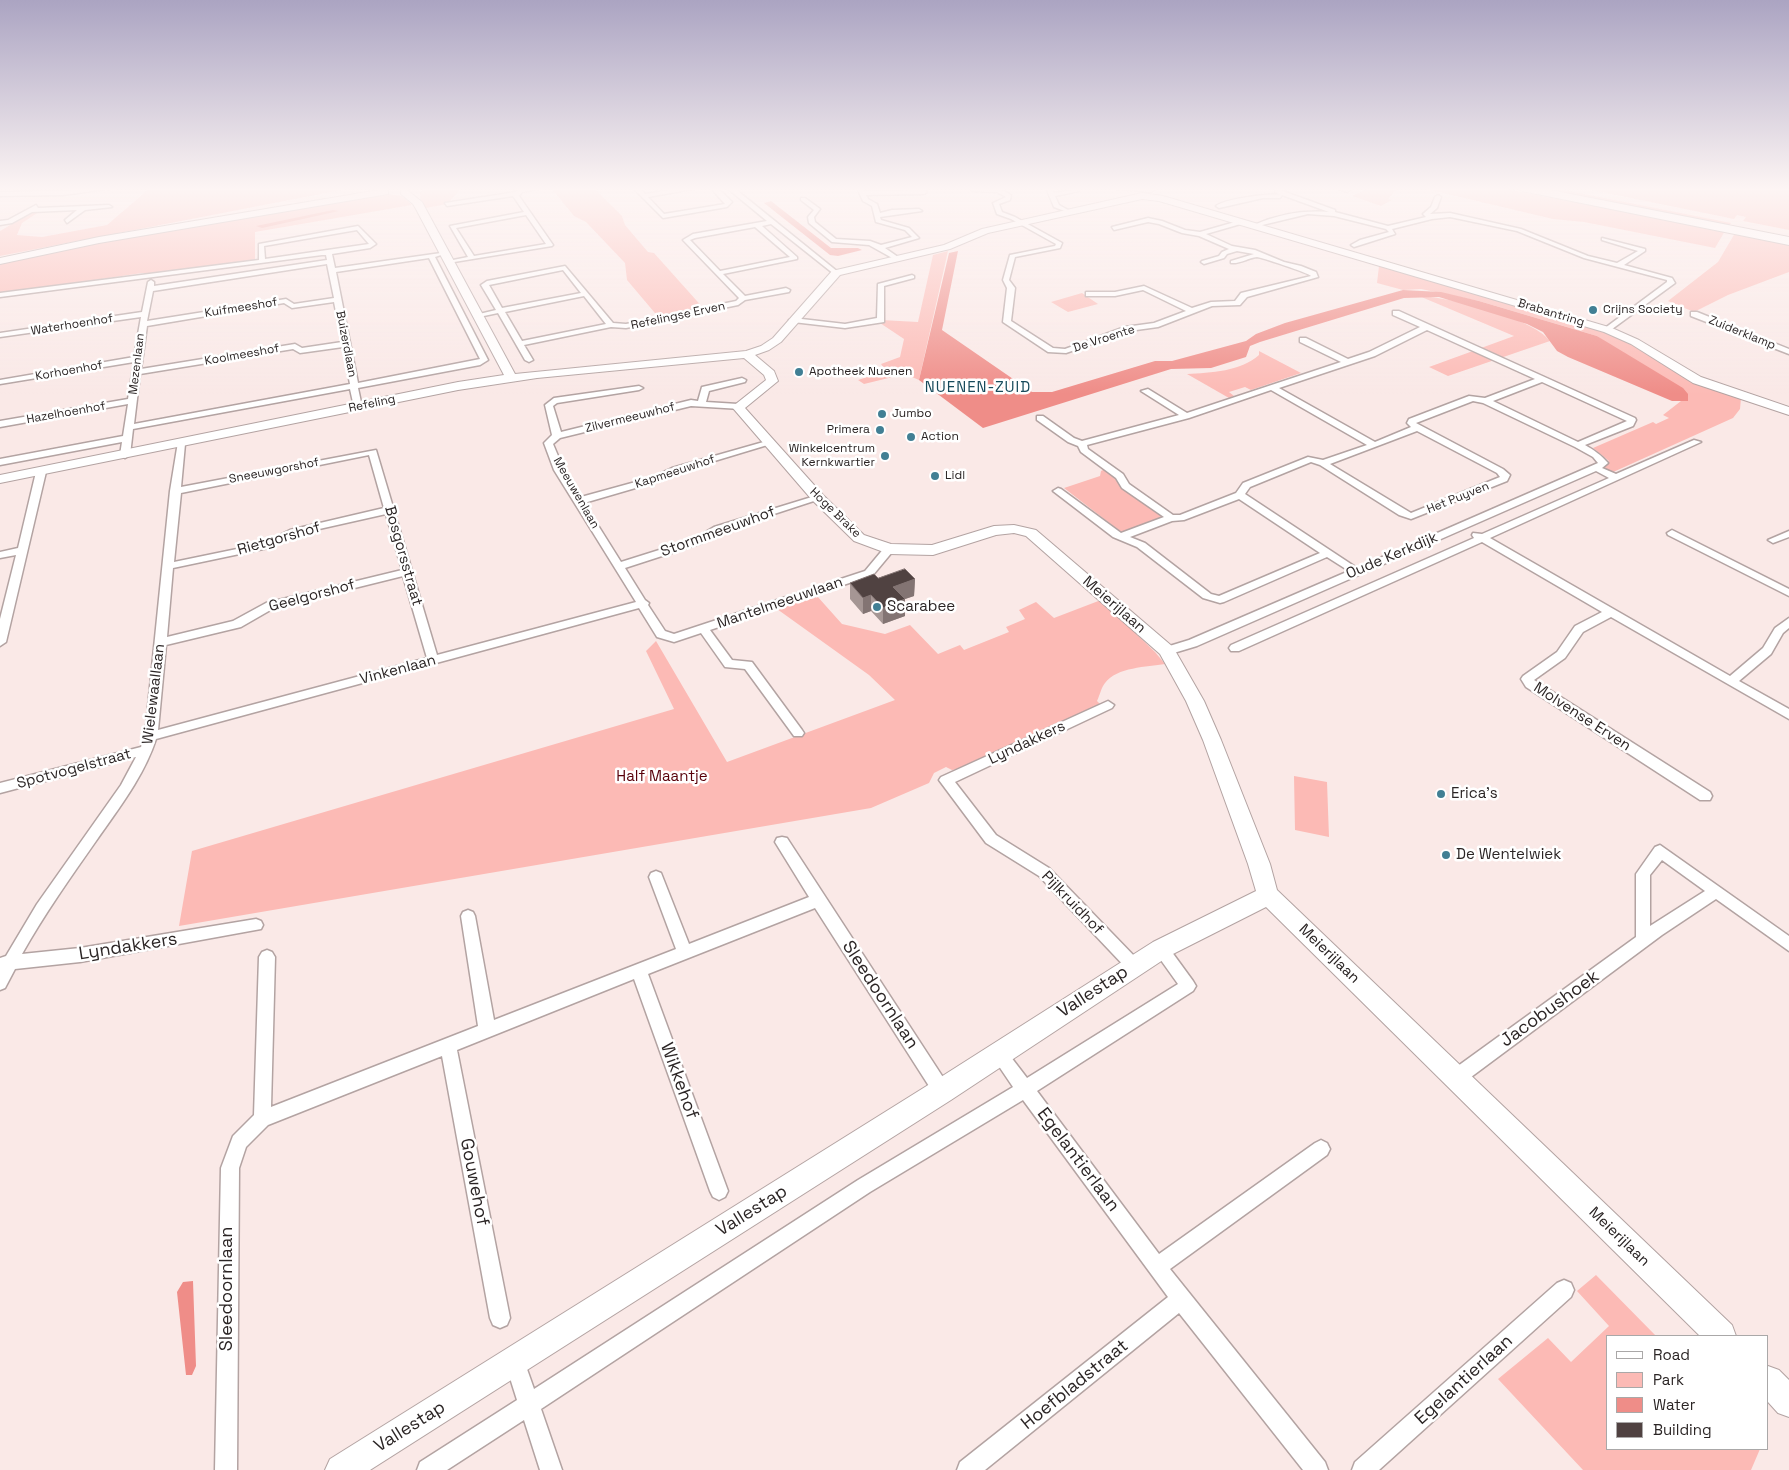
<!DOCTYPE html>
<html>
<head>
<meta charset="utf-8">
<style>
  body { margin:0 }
  #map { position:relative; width:1789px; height:1470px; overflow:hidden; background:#fae9e7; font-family:"Space Grotesk",sans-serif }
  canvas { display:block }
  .legend { position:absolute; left:1606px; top:1335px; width:162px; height:115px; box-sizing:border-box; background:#fff; border:1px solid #aaa8a8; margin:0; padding:6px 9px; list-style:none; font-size:15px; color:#2b2525 }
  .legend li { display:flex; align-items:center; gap:10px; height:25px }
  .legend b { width:25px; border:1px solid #aaa8a8 }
</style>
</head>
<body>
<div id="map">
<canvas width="1789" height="1470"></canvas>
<ul class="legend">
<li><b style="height:6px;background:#fff"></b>Road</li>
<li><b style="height:14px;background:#fcbab5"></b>Park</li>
<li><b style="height:14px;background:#ef8d88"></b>Water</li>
<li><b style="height:14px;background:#504241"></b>Building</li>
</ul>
</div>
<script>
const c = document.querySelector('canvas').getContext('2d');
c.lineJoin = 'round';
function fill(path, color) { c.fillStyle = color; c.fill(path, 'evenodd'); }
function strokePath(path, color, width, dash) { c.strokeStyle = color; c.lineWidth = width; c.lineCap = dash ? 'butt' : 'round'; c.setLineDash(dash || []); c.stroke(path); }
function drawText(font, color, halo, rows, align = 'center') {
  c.font = font + ' "Space Grotesk",sans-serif'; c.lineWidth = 5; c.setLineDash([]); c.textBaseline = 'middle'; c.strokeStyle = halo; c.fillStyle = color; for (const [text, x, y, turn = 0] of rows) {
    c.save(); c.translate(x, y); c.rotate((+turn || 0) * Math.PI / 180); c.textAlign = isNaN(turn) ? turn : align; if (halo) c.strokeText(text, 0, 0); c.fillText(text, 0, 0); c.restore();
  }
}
const green = new Path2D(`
  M150 188H352L0 256V231C15 223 24 213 42 210L22 223 17 235 42 237 107 225Z
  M427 188H462L447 204 421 209 420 192Z
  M551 188H594L622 216 625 225 648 252 654 253 705 310 660 319 627 280 625 263 586 222 574 216Z
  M1369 188H1398L1388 199 1392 200 1381 206 1352 196Z
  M1422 188H1500L1725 231 1715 248 1584 222 1553 219Z
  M1529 188H1554L1731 223 1728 227Z
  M1582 188H1789V230L1743 221 1746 217 1737 215 1734 219Z
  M387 194 402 196 412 205 255 232V262L169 273H142L0 294V264L125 237Z
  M1735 233 1789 245V272L1728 295 1694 312 1668 301 1718 262Z
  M948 251 919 380 905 374 864 384 858 380 886 371 881 364 900 357 904 339 880 323 881 320 918 322 933 255Z
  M1379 266 1595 328 1620 338 1741 398 1740 409 1733 418 1611 473 1599 467 1609 461 1593 448 1653 422 1656 424 1669 418 1663 415 1681 401 1688 400 1597 336 1479 301 1421 289 1403 290 1377 283Z
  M1082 293 1098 304 1068 312 1051 302Z
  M1419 296C1449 297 1531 317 1550 341L1448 376 1429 367 1514 336Z
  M1259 351 1301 373 1251 390 1245 387 1229 392 1234 396 1229 398 1187 374C1210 373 1242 371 1259 355Z
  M1105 469 1117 477 1119 485 1160 515 1162 518 1121 532 1064 488 1100 476 1101 471Z
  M817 596 842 624 885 634 910 625 938 654 960 645 964 650 1009 632 1006 627 1025 619 1019 610 1036 602 1054 618 1101 600 1155 652 1165 664C1147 667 1117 667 1105 683 1101 688 1100 695 1097 701L1101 705 958 769 952 770 946 767 934 773 929 783 871 808 179 926 192 851 674 709 646 651 656 641 727 762 895 700 869 675 777 609Z
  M1294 776 1327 782 1329 837 1295 830Z
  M1596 1275 1656 1336H1608V1449H1760L1751 1470H1583L1498 1379 1548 1338 1571 1362 1609 1326 1577 1291Z`);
const water = new Path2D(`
  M771 201 831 248H858L862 250 838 256 830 255 764 203Z
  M333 210 339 211 262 228 256 226Z
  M958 251 942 330 1032 392H1052L1155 361H1172L1246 341 1256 334 1285 323 1403 290 1441 292 1479 301 1597 336 1683 388 1688 394V401H1672L1568 357 1557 351 1543 332 1527 324 1439 297 1404 298 1260 342 1250 346 1246 357 1211 368 1171 369 983 428 919 380 949 253Z
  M193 1281 196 1366 192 1375H186L177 1292 183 1282Z`);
const street = new Path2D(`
  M93 188H114L63 195 0 196V192L63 191Z
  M527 188H542L522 192 519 196 553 245 552 246 448 263V261L468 257 450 226 524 212 513 196 447 206 445 203 516 192 518 190ZM526 215 546 244 474 256 456 228Z
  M633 188H639L645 194 683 188H698L648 197 664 214 725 204 711 188H718L732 202 727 207 663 218Z
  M727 188H734L838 272V274H834L771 224 762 226 797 257V259L723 274 745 296 786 288 790 290 789 292 745 300 738 305 626 328 611 327 524 345 533 360 529 362 525 360 498 313 479 317 475 315 496 310 481 285 487 281 565 266 613 323 626 324 736 301 739 298 683 240 693 234 767 221ZM755 227 790 257 720 271 690 240 695 238ZM563 270 581 293 502 308 489 285ZM584 296 606 324 522 341 505 312Z
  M857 188H863L864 191 924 190 927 192 924 194 866 195 868 199 877 204 880 213 892 210 919 209 922 211 880 217 881 220 909 228 919 238 885 248 898 257V259H894L869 245 832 242 809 223 808 217 814 210 801 200V198H805L820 209 814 217 815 222 836 239 870 241 881 245 912 237 905 230 876 222 872 206 863 201Z
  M974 188H998L1011 195 1010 200 999 204 1002 212 1015 217 1062 243 1060 248 1015 257 1009 280 1015 288 1011 321 1053 348 1065 349 1125 327 1154 323 1186 311 1143 290 1115 296H1086V292H1115L1144 286 1192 308 1211 302 1235 301 1241 293 1311 276C1309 273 1260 257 1257 257 1248 258 1240 264 1231 263V261L1254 254 1237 251 1227 254 1224 258 1204 264 1201 262 1202 261 1219 256 1222 252 1229 249 1199 236 1182 233 1159 224 1148 222 1114 230 1112 227 1148 218 1162 221 1185 230 1200 232 1242 220 1244 223 1206 234 1232 246 1255 250 1284 262 1301 266 1316 272 1318 277 1247 297 1240 305 1212 306 1158 327 1129 331 1066 353 1048 352 1003 322 1007 288 1003 280 1010 255 1055 246 1056 244 1011 219 997 214 993 203 1006 197 997 192 972 191Z
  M1046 188H1052L1054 193 1079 189V191L1055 196 1059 205 1070 211V213L1054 207Z
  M1110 188H1149L1154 190 1151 192Z
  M1337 188 1350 190 1347 192Z
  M1277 189 1335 210V212L1388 226 1426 217 1423 214 1431 207 1435 197 1438 195 1441 197 1437 208 1430 214 1450 213 1521 229 1588 256 1617 263 1638 251 1602 240V238L1645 249V251L1624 265 1672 278 1675 283 1608 332 1604 330 1605 328 1667 282V280L1584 258 1517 231 1450 217 1432 219 1392 229 1395 234 1354 247 1351 245 1360 240 1389 232 1386 229 1334 216 1308 214 1254 227V225C1279 214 1303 210 1329 212L1282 195 1280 198H1263L1219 208 1216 206C1225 199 1269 193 1281 195L1275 192Z
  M36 205 38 208 109 205 112 207 85 210 67 223 65 220 77 210 32 212 12 223 0 225V221L8 220Z
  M358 226 376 244 370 248 332 254 335 268 441 253V255L435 257 488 360 480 365 358 388 362 407 358 410 354 407 350 389 133 429 130 455 125 458 120 455 122 442 0 465V459L123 436 128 404 0 427V421L128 399 134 362 0 384V380L134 357 141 317 0 337V333L142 312 148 282 151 280 154 282V286L327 260 326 255H322L0 297V293L259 260V244ZM357 230 369 244 265 259 264 246ZM429 258 480 359 358 383 336 272ZM327 264 334 298 294 304 286 299 147 321 153 291ZM334 302 342 342 302 348 295 344 141 369 147 326 284 303 292 308ZM343 347 350 384 134 424 140 374 293 349 300 353Z
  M912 275 914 276V278L884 286V322L845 328 793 322 789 320 793 318 845 324 877 318 878 284Z
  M1393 311H1399L1635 418 1636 420 1633 426 1585 445C1594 450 1601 455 1608 463L1602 468 1616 474 1694 440 1701 442 1490 538 1730 676 1763 648 1775 628 1789 618V628L1783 633 1771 654 1739 681 1789 709V719L1611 617 1583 632 1565 658 1534 680 1710 792 1712 796 1710 800H1700L1526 687 1521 679 1523 676 1557 652 1575 626 1602 612 1482 542 1239 651H1231L1229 648 1231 645 1474 538 1472 535 1473 533 1482 534 1609 478 1596 471 1197 646 1167 655 1163 654 1161 651 1163 648 1189 640 1349 571 1327 557 1224 602 1220 603 1203 598 1137 547 1113 537 1053 491 1058 488 1061 489 1121 533 1164 517 1122 488 1116 478 1081 452 1078 446 1068 442 1037 420V416H1043L1074 438 1082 441 1179 415 1141 391 1148 389 1187 413 1341 362 1300 342V338H1306L1348 359 1369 352 1420 327 1393 315ZM1427 330 1535 379 1485 398 1469 396 1409 419 1407 423 1411 427 1375 442 1279 388 1375 356ZM1542 382 1627 421 1578 442 1493 401ZM1271 390 1367 445 1323 460 1308 457 1243 483 1236 493 1180 515H1173L1129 484 1123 474 1088 449 1087 445 1189 418ZM1473 401 1483 403 1575 447 1593 457 1598 463 1357 568 1245 494 1250 487 1311 462 1320 465 1399 515 1411 519 1507 481 1510 475 1503 469 1416 423ZM1417 431 1497 473 1500 477 1411 513 1330 464ZM1239 499 1320 553 1219 596 1211 594 1145 543 1130 537 1172 521 1184 520Z
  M1691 312H1697L1789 349V354L1691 316Z
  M742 378 746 380 745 382 709 391 706 402 738 404 742 407 741 409 691 406 560 438 553 444 564 470 581 497 650 478 672 468 767 441 774 443 678 472 656 482 584 503 621 562 694 539 714 527 815 496 818 495 823 498 722 531 702 543 625 568 645 600 649 603 648 605 665 631 674 634 865 571 885 547H893V551L873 575 710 630 732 660 752 662 802 730 804 733 802 736H794L745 669 725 667 701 633 674 642 657 637 639 608 156 739C144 776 119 808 96 841 70 878 44 915 22 954L80 948 256 919 261 921 263 925 261 929 80 962 15 969 5 988 0 990V958L6 956 37 904 121 785 136 757 0 793V783L141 747 145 736 170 491 178 442 185 444 181 487 376 450 437 655 636 602 554 470 544 443 552 435 545 405 554 398 639 386 643 388 639 390 557 403 553 406 561 432 691 400 698 401 702 387ZM369 455 384 508 290 530 261 544 174 562 181 493ZM386 514 402 570 266 603 233 621 167 637 173 568 268 548 297 534ZM403 576 427 658 158 730 166 645 241 627 274 608Z
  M41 469 46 472 6 642 0 646V619L16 555 0 558V552L18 548 36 472Z
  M1672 530 1789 589V596L1668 535 1667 533Z
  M1789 531V537L1773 543 1768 540Z
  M1108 701 1114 705 1112 708 955 782 996 835 1049 868 1139 961 1142 966 1139 971 1134 973 1129 971 1039 876 986 843 939 780 941 777Z
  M782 837 787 838 948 1085 950 1091 948 1097 942 1099 936 1097 815 908 648 974 728 1191 725 1197 719 1200 713 1197 710 1191 634 979 457 1050 510 1318 507 1325 500 1328 493 1325 490 1318 442 1056 268 1125 246 1147 239 1168 237 1470H215L221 1168 233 1136 254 1115 259 957 262 952 267 950 272 952 275 957 271 1107 478 1026 461 916 463 912 468 910 473 912 475 916 494 1020 676 949 649 877 651 873 656 871 661 873 689 944 809 897 775 842 777 838Z
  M1660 845 1789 936V951L1716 899 1662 935 1463 1083 1457 1085 1451 1083 1449 1077 1451 1071 1636 937V874L1655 847ZM1662 860 1705 891 1650 926V875Z
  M1161 942 1166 944 1193 981 1196 986 1193 991 1037 1091 1159 1254 1315 1143 1321 1140 1327 1143 1330 1149 1327 1155 1170 1269 1325 1462 1328 1470H1303L1179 1313 985 1470H957L960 1462 1168 1297 1023 1100 870 1192 541 1409 562 1470H540L524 1420 447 1470H417L420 1462 517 1400 505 1362 508 1355 515 1352 522 1355 534 1389 858 1180 1013 1087 990 1053 992 1048 998 1045 1004 1048 1027 1078 1178 984 1153 949 1156 944Z
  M1564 1280 1571 1283 1574 1290 1571 1297 1379 1470H1352L1355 1462 1557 1283Z`);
const secondary = new Path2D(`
  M385 189 388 190V194L99 243 0 264V258L99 237Z
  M401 190H407L422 202 515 374 746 351 761 346 773 338 832 271 944 245 982 229 1142 193 1163 196 1612 328 1639 340 1701 377 1789 407V415L1693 383 1631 344 1604 332 1159 201 1142 199 988 233 950 249 840 275 781 342 769 350 755 355 774 371 778 381 745 408 823 495 864 535 891 544 932 545 994 526 1014 525 1036 530 1173 647 1204 701 1221 740 1270 864 1277 890 1732 1325 1736 1336H1700L1266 907 1169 956 951 1100 370 1470H325L330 1459 933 1082 1153 942 1256 891 1248 864 1203 740 1186 701 1160 654 1026 536 1014 533 996 535 933 555 889 554 854 541 813 501 732 407 766 380 764 375 744 358 537 378 458 390 0 483V475L458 382 504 375 416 209 413 204 401 194Z
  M1768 1366 1779 1370 1789 1380V1417L1778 1413 1768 1402Z`);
const highway = new Path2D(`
  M1517 188H1540L1789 237V245L1522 191Z`);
const wall = new Path2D(`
  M878 578 915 579 914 596 905 599V616L883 624 871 611 863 614 850 599V583Z`);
const shadedWall = new Path2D(`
  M915 579 914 596 893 603V587Z
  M871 595V611L863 614V598Z
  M905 599V616L883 624V608Z`);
const building = new Path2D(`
  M905 569 915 579 893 587 905 599 883 608 871 595 863 598 850 583 874 574 878 578Z`);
const markers = [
  [1593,310,5,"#417f94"],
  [799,372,5,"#417f94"],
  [882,414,5,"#417f94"],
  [880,430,5,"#417f94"],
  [911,437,5,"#417f94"],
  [885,456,5,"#417f94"],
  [935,476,5,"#417f94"],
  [877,607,5,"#417f94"],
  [1441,794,5,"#417f94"],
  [1446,855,5,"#417f94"]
];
const farStreetnames = [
  ["Kuifmeeshof",241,308,-9],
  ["Brabantring",1551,313,17],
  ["Refelingse Erven",678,316,-12],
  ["Waterhoenhof",72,325,-9],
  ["Zuiderklamp",1742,333,22],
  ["De Vroente",1104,339,-18],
  ["Buizerdlaan",346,344,79],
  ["Koolmeeshof",242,355,-10],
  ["Mezenlaan",137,364,-83],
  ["Korhoenhof",69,371,-10],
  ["Refeling",372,404,-12],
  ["Hazelhoenhof",66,413,-10],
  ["Zilvermeeuwhof",630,418,-14],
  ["Sneeuwgorshof",274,471,-11],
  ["Kapmeeuwhof",675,472,-18],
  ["Meeuwenlaan",576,493,60],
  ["Het Puyven",1458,498,-22],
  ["Hoge Brake",835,513,44]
];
const farPoinames = [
  ["Crijns Society",1603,310],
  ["Apotheek Nuenen",809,372],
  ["Jumbo",892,414],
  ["Primera",870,430,"right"],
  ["Action",921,437],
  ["Winkelcentrum",875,449,"right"],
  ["Kernkwartier",875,463,"right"],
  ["Lidl",945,476]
];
const farQuarternames = [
  ["NUENEN-ZUID",978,388]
];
const streetNames = [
  ["Stormmeeuwhof",718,532,-20],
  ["Rietgorshof",279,539,-16],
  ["Bosgorsstraat",403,556,74],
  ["Oude Kerkdijk",1392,556,-23],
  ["Geelgorshof",312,596,-15],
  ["Mantelmeeuwlaan",780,603,-19],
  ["Meierijlaan",1114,605,41],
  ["Vinkenlaan",398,670,-15],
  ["Wielewaallaan",154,694,-83],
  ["Molvense Erven",1582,717,33],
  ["Lyndakkers",1027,743,-25],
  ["Spotvogelstraat",74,769,-15],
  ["Pijlkruidhof",1072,903,46],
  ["Meierijlaan",1329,954,44],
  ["Meierijlaan",1619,1237,44]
];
const poiNames = [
  ["Scarabee",887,607],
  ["Erica's",1451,794],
  ["De Wentelwiek",1456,855]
];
const parkNames = [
  ["Half Maantje",662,777]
];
const nearStreetnames = [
  ["Lyndakkers",128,947,-9],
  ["Vallestap",1093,992,-33],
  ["Sleedoornlaan",880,995,57],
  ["Jacobushoek",1550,1009,-36],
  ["Wikkehof",679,1081,70],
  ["Egelantierlaan",1078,1160,53],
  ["Gouwehof",474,1182,79],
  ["Vallestap",752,1211,-32],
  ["Sleedoornlaan",227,1289,-90],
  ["Egelantierlaan",1464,1380,-42],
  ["Hoefbladstraat",1075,1385,-39],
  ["Vallestap",410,1427,-32]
];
fill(green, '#fcbab5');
fill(water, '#ef8d88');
strokePath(street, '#b3a3a2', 3);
strokePath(secondary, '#b3a3a2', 2);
strokePath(highway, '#b3a3a2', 2);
fill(street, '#fff');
fill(secondary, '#fff');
fill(highway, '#fff');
fill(wall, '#a59694');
fill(shadedWall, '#837473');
fill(building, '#504241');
strokePath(building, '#837473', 1);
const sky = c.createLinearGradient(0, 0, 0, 394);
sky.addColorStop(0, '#aba4c2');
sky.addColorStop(0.48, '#fdf5f4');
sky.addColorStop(1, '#fdf5f400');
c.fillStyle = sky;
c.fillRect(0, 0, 1789, 394);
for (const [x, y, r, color] of markers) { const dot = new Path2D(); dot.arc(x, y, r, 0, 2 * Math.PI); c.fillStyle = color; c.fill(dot); strokePath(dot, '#fff', 2); }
drawText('12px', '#2b2525', '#fff', farStreetnames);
drawText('12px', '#2b2525', '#fff', farPoinames, 'left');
c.letterSpacing = '1px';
drawText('15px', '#174a5b', '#fff', farQuarternames);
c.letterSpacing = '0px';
drawText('15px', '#2b2525', '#fff', streetNames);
drawText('15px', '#2b2525', '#fff', poiNames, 'left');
drawText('15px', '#58000a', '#fff', parkNames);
drawText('18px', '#2b2525', '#fff', nearStreetnames);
</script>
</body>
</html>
